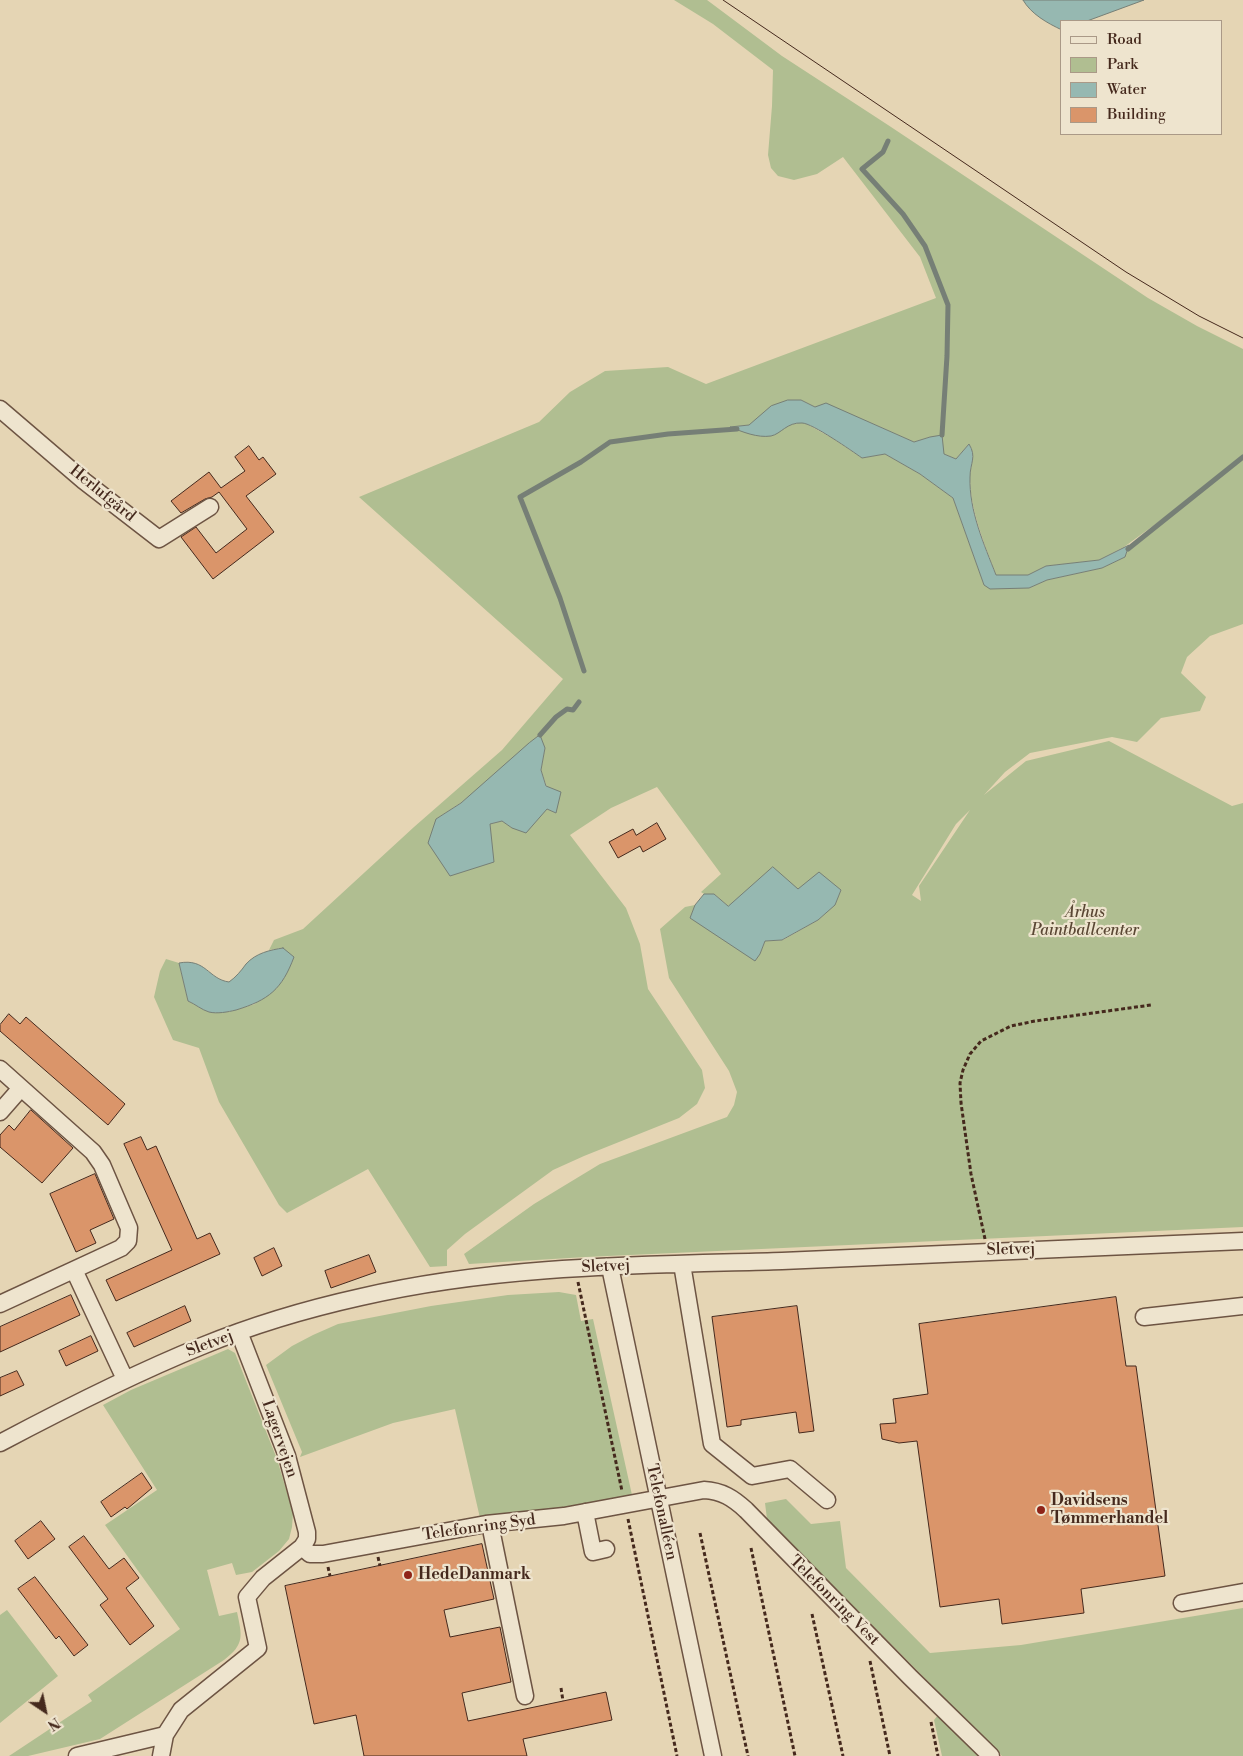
<!DOCTYPE html>
<html>
<head>
<meta charset="utf-8">
<style>
  body { margin:0 }
  #map { position:relative; width:1243px; height:1756px; overflow:hidden; background:#e5d5b4; font-family:"Libre Bodoni",serif }
  canvas { display:block }
  .legend { position:absolute; left:1060px; top:20px; width:162px; height:115px; box-sizing:border-box; background:#eee4ce; border:1px solid #aa9987; margin:0; padding:6px 9px; list-style:none; font-size:15px; color:#45291d }
  .legend li { display:flex; align-items:center; gap:10px; height:25px }
  .legend b { width:25px; border:1px solid #aa9987 }
  .north { position:absolute; left:20px; top:1686px; width:50px; height:50px; -webkit-text-stroke:4px #eee4ce; paint-order:stroke; rotate:146deg; font-size:14px; font-weight:700; line-height:20px; text-align:center; color:#45291d }
  .north::after { content:''; display:block; margin:auto; width:18px; height:22px; background:#45291d; clip-path:polygon(50% 0,100% 100%,50% 72%,0 100%) }
</style>
</head>
<body>
<div id="map">
<canvas width="1243" height="1756"></canvas>
<ul class="legend">
<li><b style="height:6px;background:#eee4ce"></b>Road</li>
<li><b style="height:14px;background:#b0be91"></b>Park</li>
<li><b style="height:14px;background:#96b8b1"></b>Water</li>
<li><b style="height:14px;background:#da956a"></b>Building</li>
</ul>
<div class="north">N</div>
</div>
<script>
const c = document.querySelector('canvas').getContext('2d');
c.lineJoin = 'round';
function fill(path, color) { c.fillStyle = color; c.fill(path, 'evenodd'); }
function strokePath(path, color, width, dash) { c.strokeStyle = color; c.lineWidth = width; c.lineCap = dash ? 'butt' : 'round'; c.setLineDash(dash || []); c.stroke(path); }
function drawText(font, color, halo, rows, align = 'center') {
  c.font = font + ' "Libre Bodoni",serif'; c.lineWidth = 4.5; c.setLineDash([]); c.textBaseline = 'middle'; c.strokeStyle = halo; c.fillStyle = color; for (const [text, x, y, turn = 0] of rows) {
    c.save(); c.translate(x, y); c.rotate((+turn || 0) * Math.PI / 180); c.textAlign = isNaN(turn) ? turn : align; if (halo) c.strokeText(text, 0, 0); c.fillText(text, 0, 0); c.restore();
  }
}
const green = new Path2D(`
  M674 0H707L782 56 888 125 1148 298 1197 326 1243 349V624L1210 636 1187 657 1181 673 1206 697 1200 711 1161 718 1137 742 1112 737 1030 753 1005 772 984 795 1026 761 1109 741 1232 806 1243 803V1227L586 1257 469 1264 464 1254 534 1204 600 1164 727 1117 734 1105 737 1092 729 1071 669 978 660 929 685 907 695 905 691 918 760 954 765 941 783 940 818 920 835 904 841 890 798 889 728 906 714 894H704L701 892 721 874 657 787 611 808 570 835 626 908 640 944 648 989 702 1070 705 1088 697 1104 679 1118 584 1156 553 1170 465 1234 447 1250V1266L430 1267 368 1169 287 1213 279 1205 219 1102 199 1048 173 1040 154 997 160 971 166 959 179 963 188 1001 209 1012H228L255 1004 283 948 269 950 274 940 303 929 414 827 502 750 563 679 359 497 539 422 570 392 605 371 668 367 706 384 936 298 920 257 843 157 817 174 794 180 778 176 771 168 768 155 772 106 773 70 713 24ZM801 400 815 407 871 423 914 442 930 437 944 454 956 459 969 444C977 457 970 464 970 477 970 511 985 544 996 575H1028L1046 566 1099 560 1124 547 1183 504 1128 549 1125 557 1102 568 1047 580 1029 588 984 585 953 498 920 474 885 454 862 458 832 438 803 422 787 425 772 436 732 427 749 425ZM545 748 541 770 556 813 547 809 512 828 502 821 490 824 436 819ZM970 810 919 886 921 901 912 895 956 824Z
  M559 1292 576 1295 581 1321 593 1319 632 1495 578 1507 480 1518 455 1409 393 1423 300 1457 302 1452 266 1365 292 1346 313 1335 338 1324 431 1306 508 1295Z
  M228 1349 235 1353 277 1459 293 1513 292 1527 289 1539 279 1551 252 1572 236 1575 232 1563 207 1570 219 1616 237 1612C242 1636 245 1644 224 1660L100 1739 28 1756H9L92 1701 88 1695 180 1629 105 1525 157 1490 103 1405 131 1390Z
  M786 1499 811 1524 840 1521 846 1568 930 1653 1021 1645 1243 1608V1756H1002L767 1519 765 1503Z
  M7 1610 58 1676 0 1723V1615Z
  M939 1714 981 1756H942L934 1720Z`);
const water = new Path2D(`
  M1023 0H1144L1087 21H1062V30C1047 23 1031 14 1023 0Z
  M788 400H801L815 407 826 403 914 442 930 437 942 435 944 454 956 459 969 444C977 457 970 463 970 477 969 511 984 544 996 575H1028L1046 566 1099 560 1129 545 1125 557 1102 568 1047 580 1029 588 990 589 984 585 953 498 920 474 885 454 862 458C852 451 812 423 802 423 787 422 781 434 771 436 757 438 743 432 730 427L749 425 771 406Z
  M540 735 545 748 541 770 546 786 561 792 556 813 547 809 526 833 512 828 502 821 490 824 494 862 450 876 428 843 436 819 461 803 529 743Z
  M773 867 798 889 819 872 841 890 835 905 818 920 782 940 765 941 760 954 755 961 690 918 695 905 704 894H714L728 906Z
  M283 948 294 957C282 989 269 1000 236 1010 228 1012 217 1014 209 1012 202 1010 195 1004 188 1001L179 963C206 958 208 979 229 982 236 977 241 971 246 964 256 953 270 950 283 948Z`);
const stream = new Path2D(`
  M888 141 883 152 862 169 903 214 925 246 948 305 947 356 942 435
  M1128 549 1243 457
  M584 671 560 598 520 497 581 462 610 442 668 434 737 429
  M540 735 556 717 567 709 573 710 579 702`);
const building = new Path2D(`
  M249 446 259 460 263 457 276 474 246 496 274 532 213 579 181 537 196 527 216 553 247 529 219 492 212 497 205 499 181 513 171 501 209 472 221 488 245 471 235 457Z
  M657 823 666 839 643 852 640 846 618 858 609 842 633 829 636 835Z
  M9 1014 20 1024 26 1017 125 1104 108 1125 0 1031V1025Z
  M31 1110 73 1148 42 1183 0 1147V1135L9 1125 14 1130Z
  M141 1137 147 1150 156 1146 197 1239 210 1233 220 1254 116 1301 106 1280 172 1250 124 1144Z
  M95 1174 114 1219 90 1230 96 1243 76 1252 50 1194Z
  M274 1248 282 1266 262 1276 254 1258Z
  M369 1255 376 1272 331 1288 325 1271Z
  M71 1295 80 1315 0 1352V1327Z
  M1116 1297 1126 1366H1136L1165 1576 1081 1589 1084 1613 1002 1624 999 1599 940 1607 917 1441 899 1443 882 1439 880 1424 896 1423 893 1399 928 1394 919 1324Z
  M185 1306 191 1321 134 1347 127 1333Z
  M797 1306 814 1431 799 1433 796 1412 741 1420V1425L727 1427 712 1317Z
  M91 1336 98 1351 66 1366 59 1351Z
  M17 1371 24 1385 0 1396V1378Z
  M142 1473 152 1488 127 1509 125 1507 111 1517 101 1502Z
  M41 1521 55 1539 28 1559 15 1541Z
  M84 1536 109 1569 124 1558 139 1578 126 1588 154 1626 130 1645 100 1605 108 1599 69 1547Z
  M482 1544 494 1599 444 1610 450 1637 500 1627 511 1682 462 1693 468 1721 606 1692 612 1720 523 1739 527 1756H364L356 1715 314 1724 285 1586Z
  M35 1577 88 1645 74 1656 59 1636 56 1639 18 1589Z`);
const path = new Path2D(`
  M985 1239 971 1174 961 1103 960 1083 963 1070 970 1054 981 1041 1011 1026 1035 1021 1151 1005
  M578 1282 622 1491
  M628 1519 677 1756
  M700 1533 748 1756
  M751 1548 795 1756
  M378 1557 380 1566
  M328 1567 330 1576
  M812 1614 843 1756
  M870 1661 890 1756
  M561 1688 563 1701
  M931 1722 938 1756`);
const minor = new Path2D(`
  M0 409 84 481 159 539 210 507
  M0 1069 93 1152 102 1165 129 1228 128 1241 121 1248 0 1304
  M0 1112 21 1088
  M682 1264 712 1444 752 1476 790 1469 827 1500
  M610 1267 713 1756
  M74 1270 125 1379
  M1144 1317 1243 1306
  M0 1443C66 1408 133 1374 202 1346 253 1325 307 1309 361 1297 497 1265 643 1265 782 1261 936 1255 1089 1247 1243 1241
  M585 1512 593 1552 606 1549
  M490 1524 525 1696
  M302 1547 310 1554H323L486 1524 564 1516 704 1490C722 1491 733 1498 746 1510L910 1677 991 1756
  M1182 1603 1243 1592
  M77 1756 165 1735
  M161 1756 165 1735 181 1710 258 1648 247 1597 263 1578 302 1547 307 1539V1532L287 1456 239 1332`);
const tram = new Path2D(`
  M723 0 1126 272 1199 316 1243 338`);
const markers = [
  [1041,1510,5,"#8f2418"],
  [408,1575,5,"#8f2418"]
];
const streetNames = [
  ["Herlufgård",102,494,39],
  ["Sletvej",1011,1250,-2],
  ["Sletvej",606,1267,-3],
  ["Sletvej",210,1344,-21],
  ["Lagervejen",279,1439,71],
  ["Telefonalléen",661,1512,78],
  ["Telefonring Syd",479,1528,-8],
  ["Telefonring Vest",834,1601,45]
];
const parkNames = [
  ["Århus",1085,913],
  ["Paintballcenter",1085,931]
];
const poiNames = [
  ["Davidsens",1051,1501],
  ["Tømmerhandel",1051,1519],
  ["HedeDanmark",418,1575]
];
fill(green, '#b0be91');
fill(water, '#96b8b1');
strokePath(water, '#767f76', 1);
strokePath(stream, '#767f76', 5);
fill(building, '#da956a');
strokePath(building, '#45291d', 1);
strokePath(minor, '#6d5443', 19);
strokePath(path, '#45291d', 3, [4, 2.5]);
strokePath(minor, '#eee4ce', 16);
strokePath(tram, '#45291d', 1);
for (const [x, y, r, color] of markers) { const dot = new Path2D(); dot.arc(x, y, r, 0, 2 * Math.PI); c.fillStyle = color; c.fill(dot); strokePath(dot, '#eee4ce', 2); }
drawText('16px', '#45291d', '#eee4ce', streetNames);
drawText('italic 16px', '#5a4734', '#eee4ce', parkNames);
drawText('bold 16px', '#45291d', '#eee4ce', poiNames, 'left');
</script>
</body>
</html>
